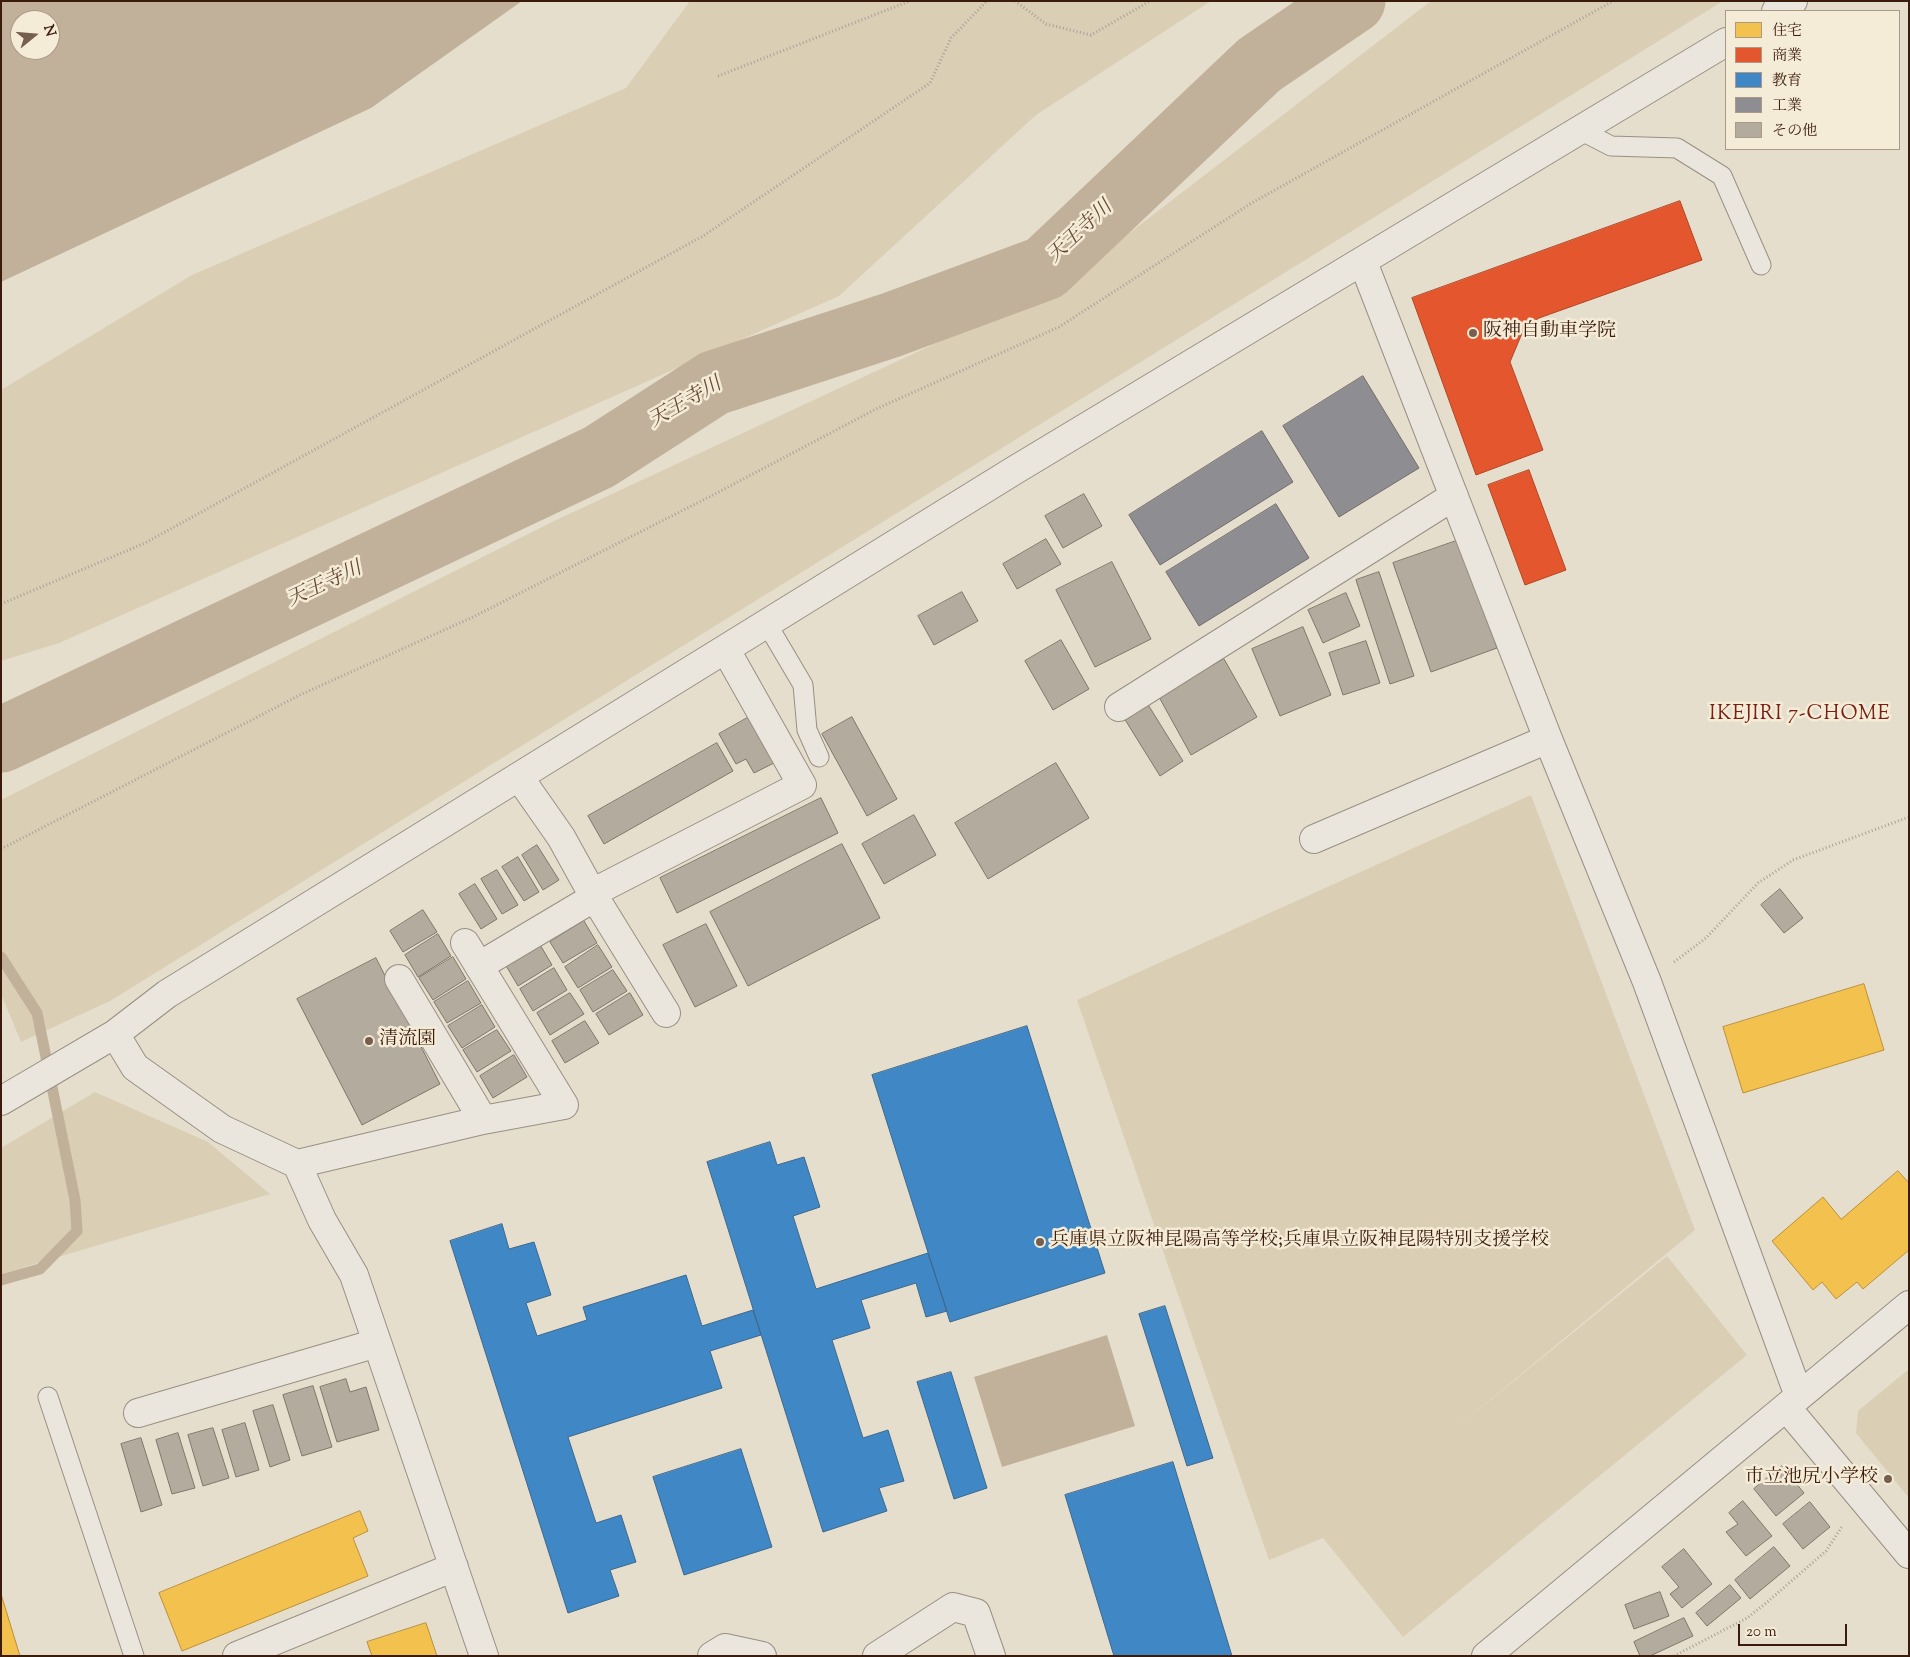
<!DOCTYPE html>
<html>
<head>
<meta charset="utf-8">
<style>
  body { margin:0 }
  #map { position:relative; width:1910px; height:1657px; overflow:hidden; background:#e6decc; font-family:"Sorts Mill Goudy","Noto Serif JP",serif }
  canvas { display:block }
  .frame { position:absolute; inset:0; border:2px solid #3b1b0b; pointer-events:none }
  .legend { position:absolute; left:1725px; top:10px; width:175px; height:140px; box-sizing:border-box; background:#f5ecd7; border:1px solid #ab9885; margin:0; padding:6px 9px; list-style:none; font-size:15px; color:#3b1b0b }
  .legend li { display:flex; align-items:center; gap:10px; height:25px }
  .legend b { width:25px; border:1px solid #ab9885 }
  .north { position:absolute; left:10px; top:10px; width:50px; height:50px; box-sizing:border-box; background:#f5ecd7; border:1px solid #ab9885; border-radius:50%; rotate:73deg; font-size:14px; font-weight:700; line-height:20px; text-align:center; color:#3b1b0b }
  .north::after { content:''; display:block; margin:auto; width:18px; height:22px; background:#775f4f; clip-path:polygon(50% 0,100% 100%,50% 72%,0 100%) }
  .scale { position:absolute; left:1738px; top:1624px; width:109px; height:22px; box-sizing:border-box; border:2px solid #3b1b0b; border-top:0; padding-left:6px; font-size:15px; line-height:18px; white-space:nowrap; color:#3b1b0b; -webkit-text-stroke:4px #f5ecd7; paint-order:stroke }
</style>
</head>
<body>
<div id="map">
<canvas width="1910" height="1657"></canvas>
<div class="frame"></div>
<ul class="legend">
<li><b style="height:14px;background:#f2c14e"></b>住宅</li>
<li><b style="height:14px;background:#e4572e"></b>商業</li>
<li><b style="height:14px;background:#3f88c5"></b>教育</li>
<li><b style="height:14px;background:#8d8d92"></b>工業</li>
<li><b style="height:14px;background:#b3ab9e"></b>その他</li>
</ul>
<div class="north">N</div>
<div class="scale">20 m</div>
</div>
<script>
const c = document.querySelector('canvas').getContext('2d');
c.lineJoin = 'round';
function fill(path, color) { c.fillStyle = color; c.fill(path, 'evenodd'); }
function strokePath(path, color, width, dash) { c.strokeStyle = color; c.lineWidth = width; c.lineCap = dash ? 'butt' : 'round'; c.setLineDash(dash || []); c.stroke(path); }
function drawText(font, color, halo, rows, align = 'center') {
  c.font = font + ' "Sorts Mill Goudy","Noto Serif JP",serif'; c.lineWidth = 5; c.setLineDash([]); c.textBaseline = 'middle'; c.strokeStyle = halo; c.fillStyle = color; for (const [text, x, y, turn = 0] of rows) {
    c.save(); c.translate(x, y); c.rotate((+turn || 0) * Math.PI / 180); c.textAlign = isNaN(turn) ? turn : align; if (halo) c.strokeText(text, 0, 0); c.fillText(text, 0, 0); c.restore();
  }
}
const green = new Path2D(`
  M690 1H1211L1036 115 839 296 59 643 1 661V390L192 275 626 88Z
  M1431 1H1723L110 1001 21 1042 1 994V800L554 521 1063 284Z
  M1531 795 1695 1230 1450 1433 1667 1256 1747 1355 1403 1637 1323 1538 1269 1560 1077 1000Z
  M95 1092 208 1142 270 1194 1 1274V1148Z
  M1909 1369V1498L1856 1433 1858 1411Z`);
const water = new Path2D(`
  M1 1H522L371 108 1 282ZM20 20H50V50H20Z
  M1107 1335 1135 1426 1002 1467 974 1377Z`);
const homes = new Path2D(`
  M1864 984 1884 1050 1743 1093 1723 1027Z
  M1898 1171 1909 1183V1250L1863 1289 1857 1282 1836 1299 1822 1282 1813 1290 1772 1241 1823 1197 1841 1219Z
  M360 1511 368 1531 353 1538 368 1576 182 1651 159 1593Z
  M1 1594 20 1656H1Z
  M426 1623 437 1656H372L367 1642Z`);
const shops = new Path2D(`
  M1680 201 1702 260 1539 318 1525 326 1510 362 1543 450 1476 475 1412 298Z
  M1529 470 1566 570 1525 585 1488 485Z`);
const schools = new Path2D(`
  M1027 1026 1105 1273 950 1322 872 1075Z
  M770 1142 777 1165 804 1157 820 1207 793 1216 816 1289 928 1253 947 1311 926 1317 916 1283 861 1300 870 1328 832 1340 863 1438 888 1430 904 1481 879 1488 887 1511 823 1532 707 1162Z
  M502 1224 509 1249 534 1242 551 1295 526 1303 537 1336 587 1320 583 1307 686 1275 702 1326 753 1310 761 1335 710 1351 722 1388 568 1437 596 1523 621 1515 636 1562 610 1570 619 1596 568 1613 450 1241Z
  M1165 1306 1213 1458 1187 1466 1139 1314Z
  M951 1372 987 1488 954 1499 917 1382Z
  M741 1449 772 1547 684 1575 653 1477Z
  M1173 1462 1232 1656H1114L1065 1495Z`);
const industry = new Path2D(`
  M1363 376 1419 468 1339 517 1283 426Z
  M1262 431 1293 482 1160 565 1129 515Z
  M1276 504 1309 558 1199 626 1166 572Z`);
const stream = new Path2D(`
  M1 957 37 1013 75 1200 77 1231 40 1269 1 1280`);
const river = new Path2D(`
  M1 740 599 457 714 383 891 325 1045 268 1259 65 1353 1`);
const building = new Path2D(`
  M1084 494 1102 526 1063 548 1045 516Z
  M1046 539 1061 564 1017 589 1003 564Z
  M1459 540 1497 648 1431 672 1393 563Z
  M1112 562 1151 639 1095 667 1056 590Z
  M1379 572 1414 676 1390 684 1356 580Z
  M962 592 978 621 934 645 918 616Z
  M1346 593 1360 626 1323 643 1308 610Z
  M1303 627 1331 695 1280 716 1252 649Z
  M1061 640 1089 689 1053 710 1025 661Z
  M1366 641 1380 683 1343 695 1329 653Z
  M1224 659 1257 717 1191 755 1159 697Z
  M1147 703 1183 761 1160 776 1124 718Z
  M749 717 774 763 754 773 746 759 736 764 719 734Z
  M852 717 897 799 867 816 822 734Z
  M717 743 733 771 604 844 588 816Z
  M1056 763 1089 818 988 879 955 823Z
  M821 798 838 833 677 913 660 878Z
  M914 815 936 855 884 884 862 844Z
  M842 844 880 918 748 986 710 912Z
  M537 845 559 880 543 890 522 855Z
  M518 857 539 892 524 901 502 867Z
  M497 870 518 905 502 914 481 879Z
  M475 884 497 919 481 929 459 894Z
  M1780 889 1803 918 1784 933 1761 905Z
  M423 910 437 932 403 952 390 931Z
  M584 921 597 943 563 963 550 942Z
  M706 924 737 986 695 1007 663 945Z
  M438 934 451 956 418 977 405 955Z
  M539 943 552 965 518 986 505 964Z
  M598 945 612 967 578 988 565 967Z
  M453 957 466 979 433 1000 419 978Z
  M376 958 440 1084 362 1125 297 999Z
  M554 968 567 990 533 1011 520 989Z
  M613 970 627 991 593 1012 580 990Z
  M468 981 481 1003 447 1023 434 1002Z
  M570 993 584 1014 550 1035 537 1013Z
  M630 993 643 1015 609 1035 596 1014Z
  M482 1005 495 1027 462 1048 448 1026Z
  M585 1021 599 1043 565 1063 552 1041Z
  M497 1030 511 1051 477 1072 463 1050Z
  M514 1055 527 1077 493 1098 480 1076Z
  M346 1379 350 1392 366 1387 379 1430 337 1442 320 1387Z
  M313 1386 332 1447 302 1456 283 1395Z
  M273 1405 290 1460 270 1467 253 1411Z
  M245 1423 259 1470 236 1477 222 1430Z
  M213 1428 229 1478 203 1486 188 1435Z
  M178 1433 195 1488 172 1494 156 1440Z
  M141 1438 162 1505 141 1512 121 1444Z
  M1782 1466 1804 1493 1776 1516 1754 1489Z
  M1743 1501 1772 1536 1746 1556 1726 1532 1738 1524 1729 1513Z
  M1810 1502 1830 1527 1803 1549 1783 1524Z
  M1774 1547 1790 1566 1750 1599 1735 1580Z
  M1684 1549 1712 1584 1682 1608 1670 1594 1679 1587 1662 1567Z
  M1730 1585 1741 1598 1707 1626 1696 1613Z
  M1660 1592 1669 1616 1634 1629 1625 1605Z
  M1684 1618 1693 1636 1650 1656H1640L1634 1642Z`);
const path = new Path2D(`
  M1015 1 1046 24 1091 35 1150 1
  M718 76 910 1
  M1 604 145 543 703 236 930 83 951 38 987 1
  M1 849 300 695 473 617 711 496 876 409 1059 327 1250 204 1613 1
  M1674 962 1706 938 1758 883 1793 860 1909 817
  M1674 1656 1747 1618 1765 1604 1826 1551 1843 1525`);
const lane = new Path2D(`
  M1580 130 1611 146 1677 148 1722 176 1761 265
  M767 624 803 685 807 730 819 757
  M48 1397 134 1656`);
const street = new Path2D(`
  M1776 11 1793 1
  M1363 262 1548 739 1647 982 1799 1396
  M1119 707 1454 496
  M519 777 561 837 592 893 666 1013
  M1314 839 1548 739
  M592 893 802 785 726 650
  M479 966 595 897
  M399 979 483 1120
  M115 1034 135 1067 222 1129 297 1164 483 1120 564 1105 465 943
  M1 1101 115 1034 167 994 1015 470 1726 42
  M297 1164 322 1220 354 1275 484 1656
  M1786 1407 1909 1554
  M138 1413 377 1343
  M237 1656 454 1567
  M712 1656 725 1648 762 1656
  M877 1656 953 1607 976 1613 991 1656
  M1486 1656 1909 1305`);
const markers = [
  [1473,333,5,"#775f4f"],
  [369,1041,5,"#775f4f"],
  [1040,1242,5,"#775f4f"],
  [1888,1479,5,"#775f4f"]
];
const poiNames = [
  ["阪神自動車学院",1483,333],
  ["清流園",379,1041],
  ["兵庫県立阪神昆陽高等学校;兵庫県立阪神昆陽特別支援学校",1050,1242],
  ["市立池尻小学校",1878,1479,"right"]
];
const waterNames = [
  ["天王寺川",1081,233,-43],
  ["天王寺川",686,404,-30],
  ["天王寺川",325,586,-25]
];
const neighbourhoodNames = [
  ["IKEJIRI 7-CHOME",1800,716]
];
fill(green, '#daceb5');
fill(water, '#c2b19a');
fill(homes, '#f2c14e');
strokePath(homes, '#bb8f3a', 1);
fill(shops, '#e4572e');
strokePath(shops, '#b14524', 1);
fill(schools, '#3f88c5');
strokePath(schools, '#3e678d', 1);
fill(industry, '#8d8d92');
strokePath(industry, '#746b6a', 1);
strokePath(stream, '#c2b19a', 11);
strokePath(river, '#c2b19a', 65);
fill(building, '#b3ab9e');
strokePath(building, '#7f766b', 1);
strokePath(lane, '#988f83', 21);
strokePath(street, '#988f83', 30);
strokePath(path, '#aaa29a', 3, [1, 2.5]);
strokePath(lane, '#eae6de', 19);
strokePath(street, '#eae6de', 28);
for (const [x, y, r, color] of markers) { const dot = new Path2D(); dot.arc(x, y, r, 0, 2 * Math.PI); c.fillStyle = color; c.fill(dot); strokePath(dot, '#f5ecd7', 2); }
drawText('19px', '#3b1b0b', '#f5ecd7', poiNames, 'left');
drawText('italic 20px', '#654935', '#f5ecd7', waterNames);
c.letterSpacing = '1px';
drawText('20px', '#7a1f14', '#f5ecd7', neighbourhoodNames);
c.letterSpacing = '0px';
</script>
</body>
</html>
